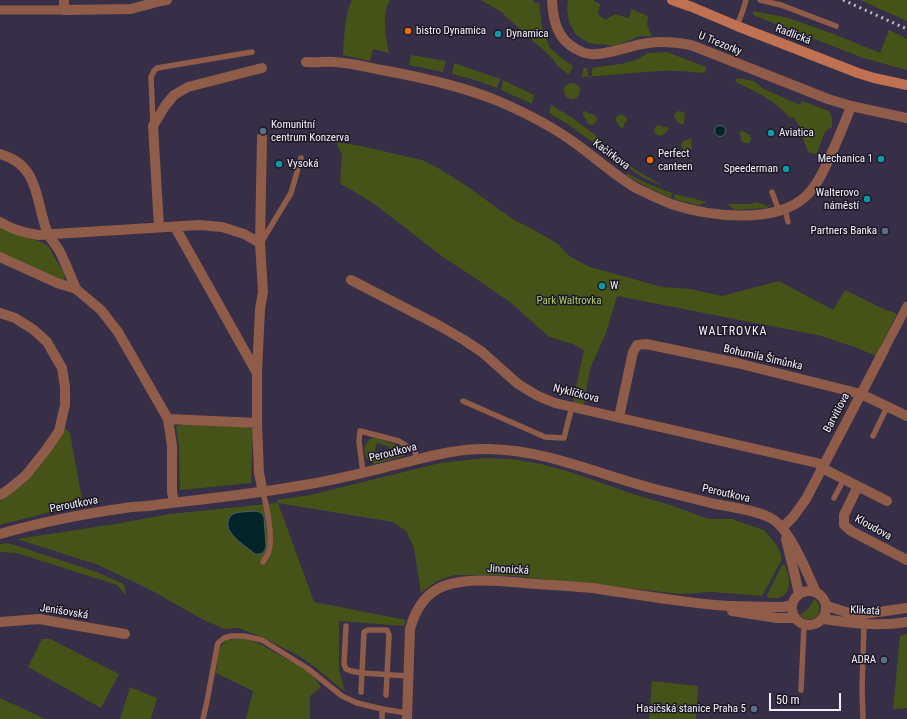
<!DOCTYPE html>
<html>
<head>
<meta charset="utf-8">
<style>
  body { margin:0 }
  #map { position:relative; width:907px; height:719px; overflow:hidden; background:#372e47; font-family:"Roboto Condensed",sans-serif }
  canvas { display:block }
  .scale { position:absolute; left:769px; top:693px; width:72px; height:18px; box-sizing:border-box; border:2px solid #f4f0fd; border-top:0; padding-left:5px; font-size:12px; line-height:14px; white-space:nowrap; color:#f4f0fd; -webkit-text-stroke:3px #1d1924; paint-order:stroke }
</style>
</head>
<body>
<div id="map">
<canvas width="907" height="719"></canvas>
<div class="scale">50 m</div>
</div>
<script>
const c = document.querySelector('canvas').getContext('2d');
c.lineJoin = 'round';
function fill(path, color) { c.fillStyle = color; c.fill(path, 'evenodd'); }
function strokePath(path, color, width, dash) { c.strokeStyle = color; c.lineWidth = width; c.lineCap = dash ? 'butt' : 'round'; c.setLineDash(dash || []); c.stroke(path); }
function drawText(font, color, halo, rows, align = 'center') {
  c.font = font + ' "Roboto Condensed",sans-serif'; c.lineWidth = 3; c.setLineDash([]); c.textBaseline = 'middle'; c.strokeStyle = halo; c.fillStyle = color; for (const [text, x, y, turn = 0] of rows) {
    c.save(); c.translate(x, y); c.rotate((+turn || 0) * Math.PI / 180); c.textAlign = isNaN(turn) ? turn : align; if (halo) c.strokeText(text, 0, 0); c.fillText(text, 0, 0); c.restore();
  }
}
const green = new Path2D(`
  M352 0H390C381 16 386 36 389 53L373 49 370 61 343 55C344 40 345 12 352 0Z
  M481 0H534V3H539L542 27 550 48 560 57 573 66 569 75 559 67 552 58 500 11Z
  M568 0H594V1L600 4 598 14 605 20 615 14 629 18 631 9 648 16 647 25 652 36H640L615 46 589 43 576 35 569 22 567 10Z
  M860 0H907V21Z
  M753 11 789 18 836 35 880 53 889 30 907 39V70L863 58 753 15Z
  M667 52 706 67 705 73C690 72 676 70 661 71 635 72 609 76 582 77L583 69 585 68H587L588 76H592V68L626 63 638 59 648 53Z
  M411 55 446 61 443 72 409 65Z
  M454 63 500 79 497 88 475 80 452 74Z
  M737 78 754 81 762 88 800 105 802 101 829 111 832 117V127L825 132 817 153 814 154 808 152 804 141 799 130 801 128 793 117 790 118C776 101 755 91 735 82Z
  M503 80 534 95 532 104 501 90Z
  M564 91a8 8 0 1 1 16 0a8 8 0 1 1-16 0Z
  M551 105 574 119 604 142 603 150 569 125 549 113Z
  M585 111 587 112 589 114C593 113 596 115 597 119L595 123 592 125 587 123 586 118 584 117 583 115V112Z
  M679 111 684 112 685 116 684 120V123L682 125 679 123 674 117 675 113Z
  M621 114 626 117 627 120 624 124V127L622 128 620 127C618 123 614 121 617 116Z
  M659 125 664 127 667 126 668 128V131C664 133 663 137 657 135L654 131 656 126Z
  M742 131 750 135 751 140 749 143H744L741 141V136L739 134 740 132Z
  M689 138 691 139 692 140 691 143 692 148 688 151H684L681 147C681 143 683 140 687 140Z
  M336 142 361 146 409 157 422 160 438 168 465 185 514 220 532 229 558 244 569 256 590 267 662 287 690 289 722 296 779 281 833 310 845 290 879 307 897 314 876 356 857 348 822 336 617 296 606 333 590 369 583 409 572 406 584 350 573 344 549 337 510 302 475 278 443 257 373 203 350 189 340 184 342 155Z
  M607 145 630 166 641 173 665 187 642 177 606 152Z
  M627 173 646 183 672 193 671 198C655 191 640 184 626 175Z
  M675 194 707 202 698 205 674 199Z
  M756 202 767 206 770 205 767 208 735 210 727 204H750Z
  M0 227 5 229 43 243 49 247 53 255 64 273 65 278 63 281 0 254Z
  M186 424 247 427 253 430 251 483 180 490 179 448 176 426Z
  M64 427 70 433 83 505 50 512 0 525V501L13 492Z
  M372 438H376L403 447 406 450V453L404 456 374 464C362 458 361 445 372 438ZM377 443 390 447 387 456 374 452Z
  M485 458 511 459 541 464 570 472 633 494 667 504 709 519H732L764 530 776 544 781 555V561L763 594 761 596 713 592 681 594 514 576 455 575 437 581 421 593 414 548 406 531 393 522 278 503 314 602 406 620 404 626 339 621V670L345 692 315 667 299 656 262 637 238 628 224 629 200 618 149 589 98 565 17 539 115 524 170 514 277 503V500L310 495 440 463ZM255 511 264 517V521L255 553 234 536 230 531 232 515 237 513Z
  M8 543 94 571 124 584 126 596 117 585 17 553 0 552V544Z
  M784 564C790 574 794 594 778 598 775 598 772 598 768 598L767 595 782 565Z
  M814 599C829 610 812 628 800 615L809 608Z
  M907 634V708L893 709 900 636Z
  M243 638 260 644 310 672 321 687 310 696V719H246L253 691 216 673 219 649 226 640Z
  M42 639H50L119 674 101 708 28 667Z
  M652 681 698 686 696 719H649Z
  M130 687 157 698 151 719H120Z
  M0 698 45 719H0Z`);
const water = new Path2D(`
  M714.5 131a5.5 5.5 0 1 1 11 0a5.5 5.5 0 1 1-11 0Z
  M255 511C260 512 262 513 264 517L266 545C265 552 262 555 255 554 247 547 225 534 228 522 229 518 230 516 233 514 239 511 248 512 255 511Z`);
const service = new Path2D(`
  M760 0 781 5 836 26
  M737 26 743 10 746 0
  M153 124 151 77 154 71 157 68 252 52
  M772 192 779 211
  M785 209 788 222
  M262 241 291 193 301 158
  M463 401 545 437 564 438 572 406
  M873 436 887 407
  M363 473 359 441 360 431 399 441 415 451 417 459
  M834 498 844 479
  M263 562C265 558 268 555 269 551 273 535 267 508 263 492
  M346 626 344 664 346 669 351 671 362 673 408 676
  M801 690 804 625
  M361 692 364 632 368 630H387L389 635 386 695
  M203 719 207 701 217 647 218 643 224 638 231 636H244L262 640 307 668 342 696 357 703 382 709 407 713
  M382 719V709
  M863 719 862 689 864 624`);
const pedestrian = new Path2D(`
  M0 10H64
  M884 350 907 306`);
const minor = new Path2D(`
  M64 0V10L131 9 161 1 167 0
  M552 0C553 20 557 39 576 49 583 53 590 55 597 54 614 53 631 45 648 43 663 41 676 42 691 45L828 99 851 106 907 118
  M306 62C316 63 325 61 335 62 351 63 367 67 382 70 420 77 462 86 498 101 526 113 554 127 579 146 598 160 616 176 636 188 648 194 659 199 671 204 707 216 774 225 805 197 819 184 825 167 833 150 839 136 846 121 851 106
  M262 137 260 243 263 292 260 309 257 373V423L259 473 263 492
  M0 154C41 165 35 203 48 234 51 240 57 246 60 252 66 264 71 277 76 289
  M0 222C11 229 25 233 38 235L199 225 222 227 244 234 260 243
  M159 227 153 126 165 106 174 95 188 87 262 68
  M175 227 257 373
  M0 257 57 283 76 289 101 310 118 332 168 419 172 446V492L174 502
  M351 280 440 326 464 340 482 352 518 384 538 396 555 403 817 463 823 465
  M0 313 15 318 34 330 47 342 62 368 65 387V405L59 431 46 450 26 475 8 490 0 495
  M619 417 633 352 637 345 646 344 737 363 861 394 907 416
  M168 419 257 423
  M822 468 887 501
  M858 486 844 515V525L851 531 907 560
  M783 527 793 517 806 499 884 350
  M0 622 39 619 125 634`);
const tertiary = new Path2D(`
  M0 534C41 522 83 514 125 508 135 506 145 507 155 505 205 499 255 494 304 485 337 480 370 471 403 463 431 456 459 448 489 449 547 450 600 475 655 489 675 494 695 499 715 504 732 507 761 511 774 520 791 532 807 573 816 592
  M786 539 795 576 799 594
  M792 608a17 17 0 1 1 34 0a17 17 0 1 1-34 0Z
  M827 606 849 613 864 614 907 608
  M732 611 777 618H795
  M823 619C851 623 879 627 907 622
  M407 719 410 629C415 611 425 593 444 586 470 576 509 582 537 584 555 585 574 586 592 588 633 594 674 601 715 605 735 607 756 606 776 607H783L792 605`);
const secondary = new Path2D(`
  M672 0 692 7 737 26 858 73 874 78 907 85`);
const rail = new Path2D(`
  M843 0 907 29`);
const markers = [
  [408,31,4,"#e8710a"],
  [498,34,4,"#0f9aa8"],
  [263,131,4,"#5c6f8a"],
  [771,133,4,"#0f9aa8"],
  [881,159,4,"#0f9aa8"],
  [650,160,4,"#e8710a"],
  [279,164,4,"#0f9aa8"],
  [786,169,4,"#0f9aa8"],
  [867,199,4,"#0f9aa8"],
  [885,231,4,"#5c6f8a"],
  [602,286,4,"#0f9aa8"],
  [884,660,4,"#5c6f8a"],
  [754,709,4,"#5c6f8a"]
];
const poiNames = [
  ["bistro Dynamica",416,31],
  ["Dynamica",506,34],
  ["Komunitní",271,125],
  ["centrum Konzerva",271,138],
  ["Aviatica",779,133],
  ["Perfect",658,154],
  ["canteen",658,167],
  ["Mechanica 1",873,159,"right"],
  ["Vysoká",287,164],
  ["Speederman",778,169,"right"],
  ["Walterovo",859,193,"right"],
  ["náměstí",859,206,"right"],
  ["Partners Banka",877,231,"right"],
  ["W",610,286],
  ["ADRA",876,660,"right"],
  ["Hasičská stanice Praha 5",746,709,"right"]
];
const streetNames = [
  ["Radlická",793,35,21],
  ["U Trezorky",720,44,22],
  ["Kačírkova",611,155,37],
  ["Bohumila Šimůnka",763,358,13],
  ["Nyklíčkova",576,394,14],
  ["Barvitiova",837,413,-62],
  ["Peroutkova",393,453,-14],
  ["Peroutkova",726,494,13],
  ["Peroutkova",74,505,-11],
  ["Kloudova",873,528,29],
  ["Jinonická",508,570,3],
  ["Klikatá",865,611,3],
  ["Jenišovská",64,612,9]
];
const parkNames = [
  ["Park Waltrovka",569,301]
];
const neighbourhoodNames = [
  ["WALTROVKA",733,332]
];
fill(green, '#455319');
fill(water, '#012429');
strokePath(water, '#4a6169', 1);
strokePath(service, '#8e5c49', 5.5);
strokePath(pedestrian, '#8e5c49', 9);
strokePath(minor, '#8e5c49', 10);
strokePath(tertiary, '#8e5c49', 10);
strokePath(secondary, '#bf7152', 10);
strokePath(rail, '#beb8c9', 3, [2, 4]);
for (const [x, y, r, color] of markers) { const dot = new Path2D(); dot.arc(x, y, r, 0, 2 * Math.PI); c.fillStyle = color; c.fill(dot); strokePath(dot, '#1d1924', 1.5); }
drawText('11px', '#f4f0fd', '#1d1924', poiNames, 'left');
drawText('11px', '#f4f0fd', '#1d1924', streetNames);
drawText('11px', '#b1cc68', '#1d1924', parkNames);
c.letterSpacing = '1px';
drawText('12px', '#f4f0fd', '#1d1924', neighbourhoodNames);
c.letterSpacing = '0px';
</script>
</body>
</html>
